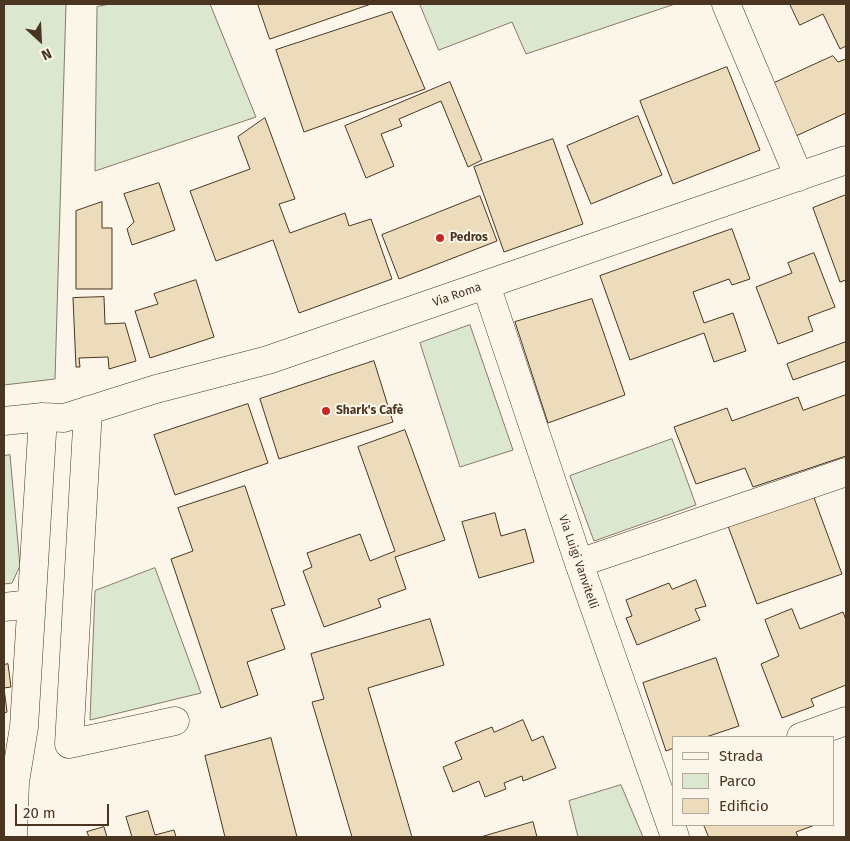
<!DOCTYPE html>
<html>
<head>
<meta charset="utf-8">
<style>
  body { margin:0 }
  #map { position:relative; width:850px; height:841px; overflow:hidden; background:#fbf6e9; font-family:"Fira Sans",sans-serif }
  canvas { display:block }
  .frame { position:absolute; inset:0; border:5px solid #4a3520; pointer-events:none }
  .legend { position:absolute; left:672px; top:736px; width:162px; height:90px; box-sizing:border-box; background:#fbf6e9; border:1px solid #b4a999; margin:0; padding:6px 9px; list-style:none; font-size:15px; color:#4a3520 }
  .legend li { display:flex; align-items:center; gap:10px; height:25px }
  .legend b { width:25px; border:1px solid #b4a999 }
  .north { position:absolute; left:15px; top:15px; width:50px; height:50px; -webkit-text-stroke:4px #fbf6e9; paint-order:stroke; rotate:155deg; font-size:14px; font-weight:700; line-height:20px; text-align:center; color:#4a3520 }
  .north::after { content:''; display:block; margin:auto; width:18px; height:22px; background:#4a3520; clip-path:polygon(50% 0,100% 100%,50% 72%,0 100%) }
  .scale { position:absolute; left:15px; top:804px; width:94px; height:22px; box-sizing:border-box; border:2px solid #4a3520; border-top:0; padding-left:6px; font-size:15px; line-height:18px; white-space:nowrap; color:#4a3520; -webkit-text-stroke:4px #fbf6e9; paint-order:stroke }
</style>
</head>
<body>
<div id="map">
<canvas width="850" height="841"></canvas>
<div class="frame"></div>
<ul class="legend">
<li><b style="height:6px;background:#fbf6e9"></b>Strada</li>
<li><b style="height:14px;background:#dce7d0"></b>Parco</li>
<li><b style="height:14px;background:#ecdcbc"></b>Edificio</li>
</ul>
<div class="north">N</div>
<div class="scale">20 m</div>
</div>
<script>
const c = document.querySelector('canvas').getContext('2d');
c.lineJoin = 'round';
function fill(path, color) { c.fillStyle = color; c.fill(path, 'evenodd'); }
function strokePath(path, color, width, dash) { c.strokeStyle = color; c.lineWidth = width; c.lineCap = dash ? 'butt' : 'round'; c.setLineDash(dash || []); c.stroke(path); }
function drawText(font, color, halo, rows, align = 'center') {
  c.font = font + ' "Fira Sans",sans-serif'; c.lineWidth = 4; c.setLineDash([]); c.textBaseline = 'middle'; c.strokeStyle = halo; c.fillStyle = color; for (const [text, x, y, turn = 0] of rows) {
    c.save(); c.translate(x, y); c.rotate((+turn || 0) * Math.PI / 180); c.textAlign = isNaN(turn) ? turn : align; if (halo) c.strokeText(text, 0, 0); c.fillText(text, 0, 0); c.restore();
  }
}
const green = new Path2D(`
  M4 4H66L55 379 4 385Z
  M110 4H210L256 117 95 171 97 7Z
  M420 4H675L526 54 512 22 439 50Z
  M470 325 513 450 460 467 420 343Z
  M672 439 696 505 594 541 570 476Z
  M10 455 20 566 12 583 4 584V456Z
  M155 568 201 693 90 720 95 591Z
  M621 785 643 837H578L569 801Z`);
const building = new Path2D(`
  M258 4H371L270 39Z
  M790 4H846V46L840 49 823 14 800 25Z
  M392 12 425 89 304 132 276 50Z
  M833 56 838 62 846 59V113L796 136 772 84Z
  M727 67 760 150 673 184 640 101Z
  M450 82 482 160 468 167 441 101 399 119 402 126 381 134 394 166 366 178 345 126Z
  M638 116 662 175 591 204 567 146Z
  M265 118 295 199 279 204 290 233 345 213 349 226 371 219 392 279 299 313 273 240 216 261 190 191 250 169 238 137Z
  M553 139 583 224 504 252 474 167Z
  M159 183 175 230 132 245 127 229 134 222 124 194Z
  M846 195V280L840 282 813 208Z
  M480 196 497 241 399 279 382 235Z
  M102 202V228H112V289H76V211Z
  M732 229 750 279 732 285 729 279 693 292 704 323 733 313 746 351 714 362 704 333 630 360 600 276Z
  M814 253 835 307 808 317 813 331 778 344 756 287 792 273 788 263Z
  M196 280 214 337 150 358 135 311 158 304 154 294Z
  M104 297 105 324 125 323 136 361 109 369 108 357 79 358 80 367H76L73 298Z
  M592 299 625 395 548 423 515 322Z
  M846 342V361L793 380 787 364Z
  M374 361 393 422 279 459 260 399Z
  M846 395V456L753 487 745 468 696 484 674 427 727 408 732 421 798 397 803 410Z
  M248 404 268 463 175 495 154 435Z
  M405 430 445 540 395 557 406 589 378 599 381 607 324 627 303 571 312 567 307 553 360 534 370 561 395 551 358 447Z
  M245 486 285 605 271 609 285 649 247 662 258 695 221 708 171 559 193 551 178 508Z
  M813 495 842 574 757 604 728 526Z
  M495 513 501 536 525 529 534 562 479 578 462 522Z
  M696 580 706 606 695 609 700 620 637 645 626 618 632 616 626 600 669 583 672 589Z
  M792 609 800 629 843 612 846 620V685L811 699 814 706 782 718 761 664 779 656 765 620Z
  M430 619 444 665 368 688 412 837H352L312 702 324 699 311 654Z
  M716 658 739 726 706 737H674V748L666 751 643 683Z
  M8 664 11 687 4 688 7 712 4 713V665Z
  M523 720 532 741 543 736 556 768 523 781 522 776 504 783 506 789 485 797 479 781 453 792 443 767 462 759 455 742 492 727 494 732Z
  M271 738 297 837H225L205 756Z
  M148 811 155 835 174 830 176 837H132L126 817Z
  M533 822 537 837H481Z
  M704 825H815L796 832 798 837H709Z
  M104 827 107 837H89L87 832Z`);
const minor = new Path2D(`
  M726 4 799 177
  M486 285 579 563 675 837
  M88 410 69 744 175 721
  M4 421 43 417 64 418 156 389 268 360 846 160
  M579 563 846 472
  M4 607 31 604
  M801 737 846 721
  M13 837 15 782 24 727 43 417`);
const markers = [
  [440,238,5,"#c62828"],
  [326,411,5,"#c62828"]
];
const poiNames = [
  ["Pedros",450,238],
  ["Shark's Cafè",336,411]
];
const streetNames = [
  ["Via Roma",457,295,-19],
  ["Via Luigi Vanvitelli",578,562,71]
];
fill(green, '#dce7d0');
strokePath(green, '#887966', 1);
fill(building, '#ecdcbc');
strokePath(building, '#4a3520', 1);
strokePath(minor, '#4a3520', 29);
strokePath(minor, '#fbf6e9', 28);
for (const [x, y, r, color] of markers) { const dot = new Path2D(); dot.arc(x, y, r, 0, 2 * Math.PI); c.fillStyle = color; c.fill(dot); strokePath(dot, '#fbf6e9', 2); }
drawText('bold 12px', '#4a3520', '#fbf6e9', poiNames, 'left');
drawText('12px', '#4a3520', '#fbf6e9', streetNames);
</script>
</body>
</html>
